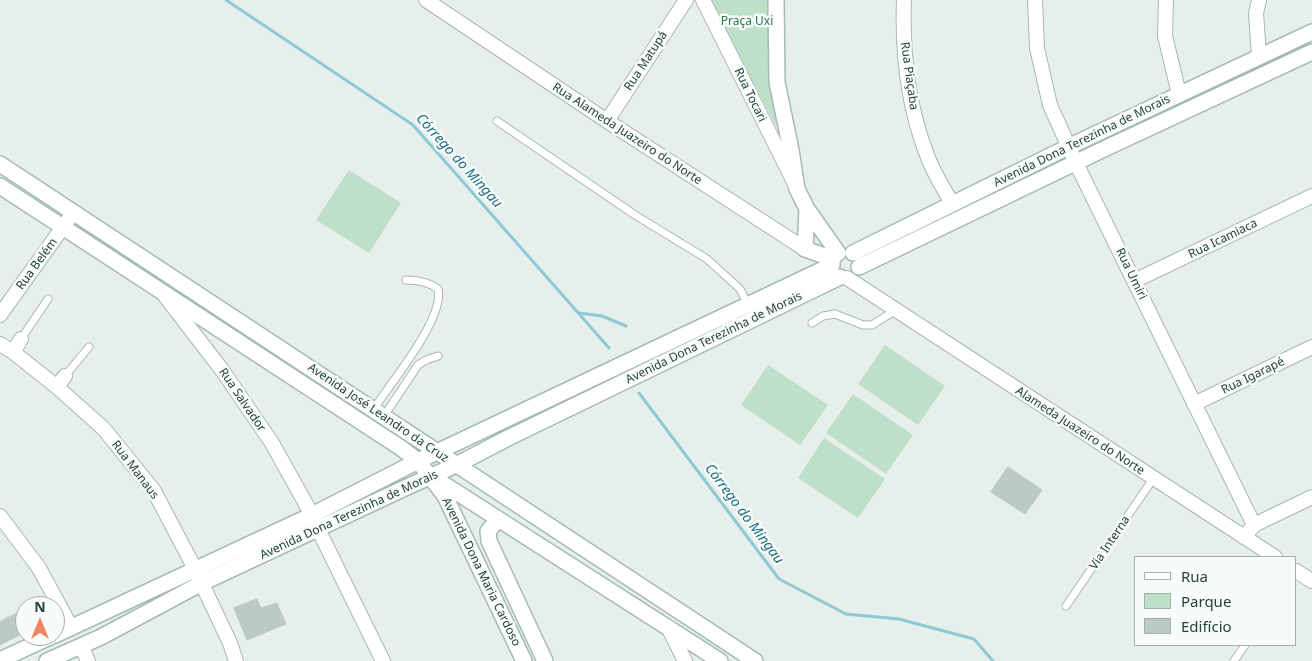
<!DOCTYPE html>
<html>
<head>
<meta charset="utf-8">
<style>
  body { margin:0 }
  #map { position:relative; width:1312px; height:661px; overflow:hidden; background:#e6efeb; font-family:"Noto Sans",sans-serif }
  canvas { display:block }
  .legend { position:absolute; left:1134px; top:556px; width:162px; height:90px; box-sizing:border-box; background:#f7fbf9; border:1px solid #a3b1ad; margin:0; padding:6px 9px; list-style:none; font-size:15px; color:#24423a }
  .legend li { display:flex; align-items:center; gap:10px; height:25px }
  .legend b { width:25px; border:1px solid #a3b1ad }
  .north { position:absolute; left:15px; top:596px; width:50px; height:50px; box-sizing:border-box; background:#f7fbf9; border:1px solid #a3b1ad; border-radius:50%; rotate:0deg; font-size:14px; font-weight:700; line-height:20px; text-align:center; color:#24423a }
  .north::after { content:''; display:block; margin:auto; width:18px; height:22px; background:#f4845f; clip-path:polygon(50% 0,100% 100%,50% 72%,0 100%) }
</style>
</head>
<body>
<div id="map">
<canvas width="1312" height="661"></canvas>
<ul class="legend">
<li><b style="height:6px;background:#fff"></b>Rua</li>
<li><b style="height:14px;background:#bfe0c8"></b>Parque</li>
<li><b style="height:14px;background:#bbcac4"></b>Edifício</li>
</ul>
<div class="north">N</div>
</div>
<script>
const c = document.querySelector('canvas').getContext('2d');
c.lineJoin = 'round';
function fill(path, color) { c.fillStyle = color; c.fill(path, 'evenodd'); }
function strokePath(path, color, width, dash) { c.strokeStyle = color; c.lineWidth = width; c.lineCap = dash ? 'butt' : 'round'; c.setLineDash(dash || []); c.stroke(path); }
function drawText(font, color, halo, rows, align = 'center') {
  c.font = font + ' "Noto Sans",sans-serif'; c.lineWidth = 5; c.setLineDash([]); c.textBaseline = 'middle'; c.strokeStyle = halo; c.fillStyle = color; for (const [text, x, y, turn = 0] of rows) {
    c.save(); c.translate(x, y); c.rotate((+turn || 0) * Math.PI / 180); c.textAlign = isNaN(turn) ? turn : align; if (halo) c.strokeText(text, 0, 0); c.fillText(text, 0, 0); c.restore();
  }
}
const green = new Path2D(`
  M710 0H771L768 38 777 128Z
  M349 170 401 203 369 253 316 220Z
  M885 345 945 386 918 425 858 384Z
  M768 365 828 405 800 445 741 405Z
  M853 394 913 435 886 474 826 433Z
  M824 438 885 479 858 518 798 478Z`);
const stream = new Path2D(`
  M226 0 413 125 609 348
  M579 313 602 316 626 326
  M639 393 779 579 846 614 899 619 974 639 993 661`);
const building = new Path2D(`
  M1008 467 1042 490 1025 514 991 492Z
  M257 599 261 608 277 603 286 624 247 640 234 608Z
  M25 609V632L0 645V622Z`);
const lane = new Path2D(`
  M497 121 635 215 707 259 740 289 748 305
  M812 323 823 316 835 314 863 325H872L896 310
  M21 339 48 299
  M65 376 89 347
  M374 409C390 383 445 319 438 289 429 282 418 280 406 280
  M384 416 418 365 426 360 438 356
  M1066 606 1153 479
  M1234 661 1245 645`);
const street = new Path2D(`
  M426 0 607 121 805 249
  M703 0 795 184
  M904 0C902 52 908 106 927 155 933 172 943 188 952 203
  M1035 0 1037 48 1050 105 1076 163 1254 525 1244 537
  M1166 0 1165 36 1179 94
  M1259 56 1256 13 1259 0
  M607 121 686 0
  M847 278 1275 557
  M1134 281 1312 196
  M165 296 222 370 272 443 312 515
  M0 315 73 213
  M0 344 13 352 57 387 104 429 154 491 195 569 230 643 236 661
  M13 352 21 339
  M57 387 65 376
  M1194 404 1312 347
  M0 516 39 568 71 627
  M1254 525 1312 497
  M318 529 383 661
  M1296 571 1312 581
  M668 627 685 661
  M81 646 88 661`);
const secondary = new Path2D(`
  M776 0 777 82 791 150 797 189 807 209 838 253
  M0 164 755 661
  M0 186 401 448 418 461 445 496 524 661
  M807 209 805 249 833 259
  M853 253 1068 147 1312 32
  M859 267 1104 149 1312 52
  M439 481 720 661
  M498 520 488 531 489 541 545 661
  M55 635 312 515 418 461 832 265
  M0 660 52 636
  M47 661 101 637 202 583 407 487 456 465 508 438 840 277`);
const parkNames = [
  ["Praça Uxi",747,22]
];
const streetNames = [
  ["Rua Matupá",646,61,-57],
  ["Rua Piaçaba",909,76,82],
  ["Rua Tocari",750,95,64],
  ["Rua Alameda Juazeiro do Norte",627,134,33],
  ["Avenida Dona Terezinha de Morais",1082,141,-26],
  ["Rua Icamiaca",1223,239,-26],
  ["Rua Belém",37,264,-54],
  ["Rua Umiri",1131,274,64],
  ["Avenida Dona Terezinha de Morais",714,338,-26],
  ["Rua Igarapé",1253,376,-26],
  ["Rua Salvador",242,400,56],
  ["Avenida José Leandro da Cruz",378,413,34],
  ["Alameda Juazeiro do Norte",1080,431,33],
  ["Rua Manaus",135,470,53],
  ["Avenida Dona Terezinha de Morais",349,515,-25],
  ["Via Interna",1110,543,-56],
  ["Avenida Dona Maria Cardoso",481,572,64]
];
const waterNames = [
  ["Córrego do Mingau",459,161,48],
  ["Córrego do Mingau",744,514,53]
];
fill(green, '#bfe0c8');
strokePath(stream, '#8ec9d4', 3);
fill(building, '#bbcac4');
strokePath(building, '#b8c9c2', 1);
strokePath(lane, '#a8b8b2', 9);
strokePath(street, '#a8b8b2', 16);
strokePath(secondary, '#a4bbb3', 18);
strokePath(lane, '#fff', 7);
strokePath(street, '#fff', 14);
strokePath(secondary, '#fff', 15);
drawText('12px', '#2d7a4b', '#f7fbf9', parkNames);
drawText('12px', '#24423a', '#f7fbf9', streetNames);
drawText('italic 14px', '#1c6f80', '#f7fbf9', waterNames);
</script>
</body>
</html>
